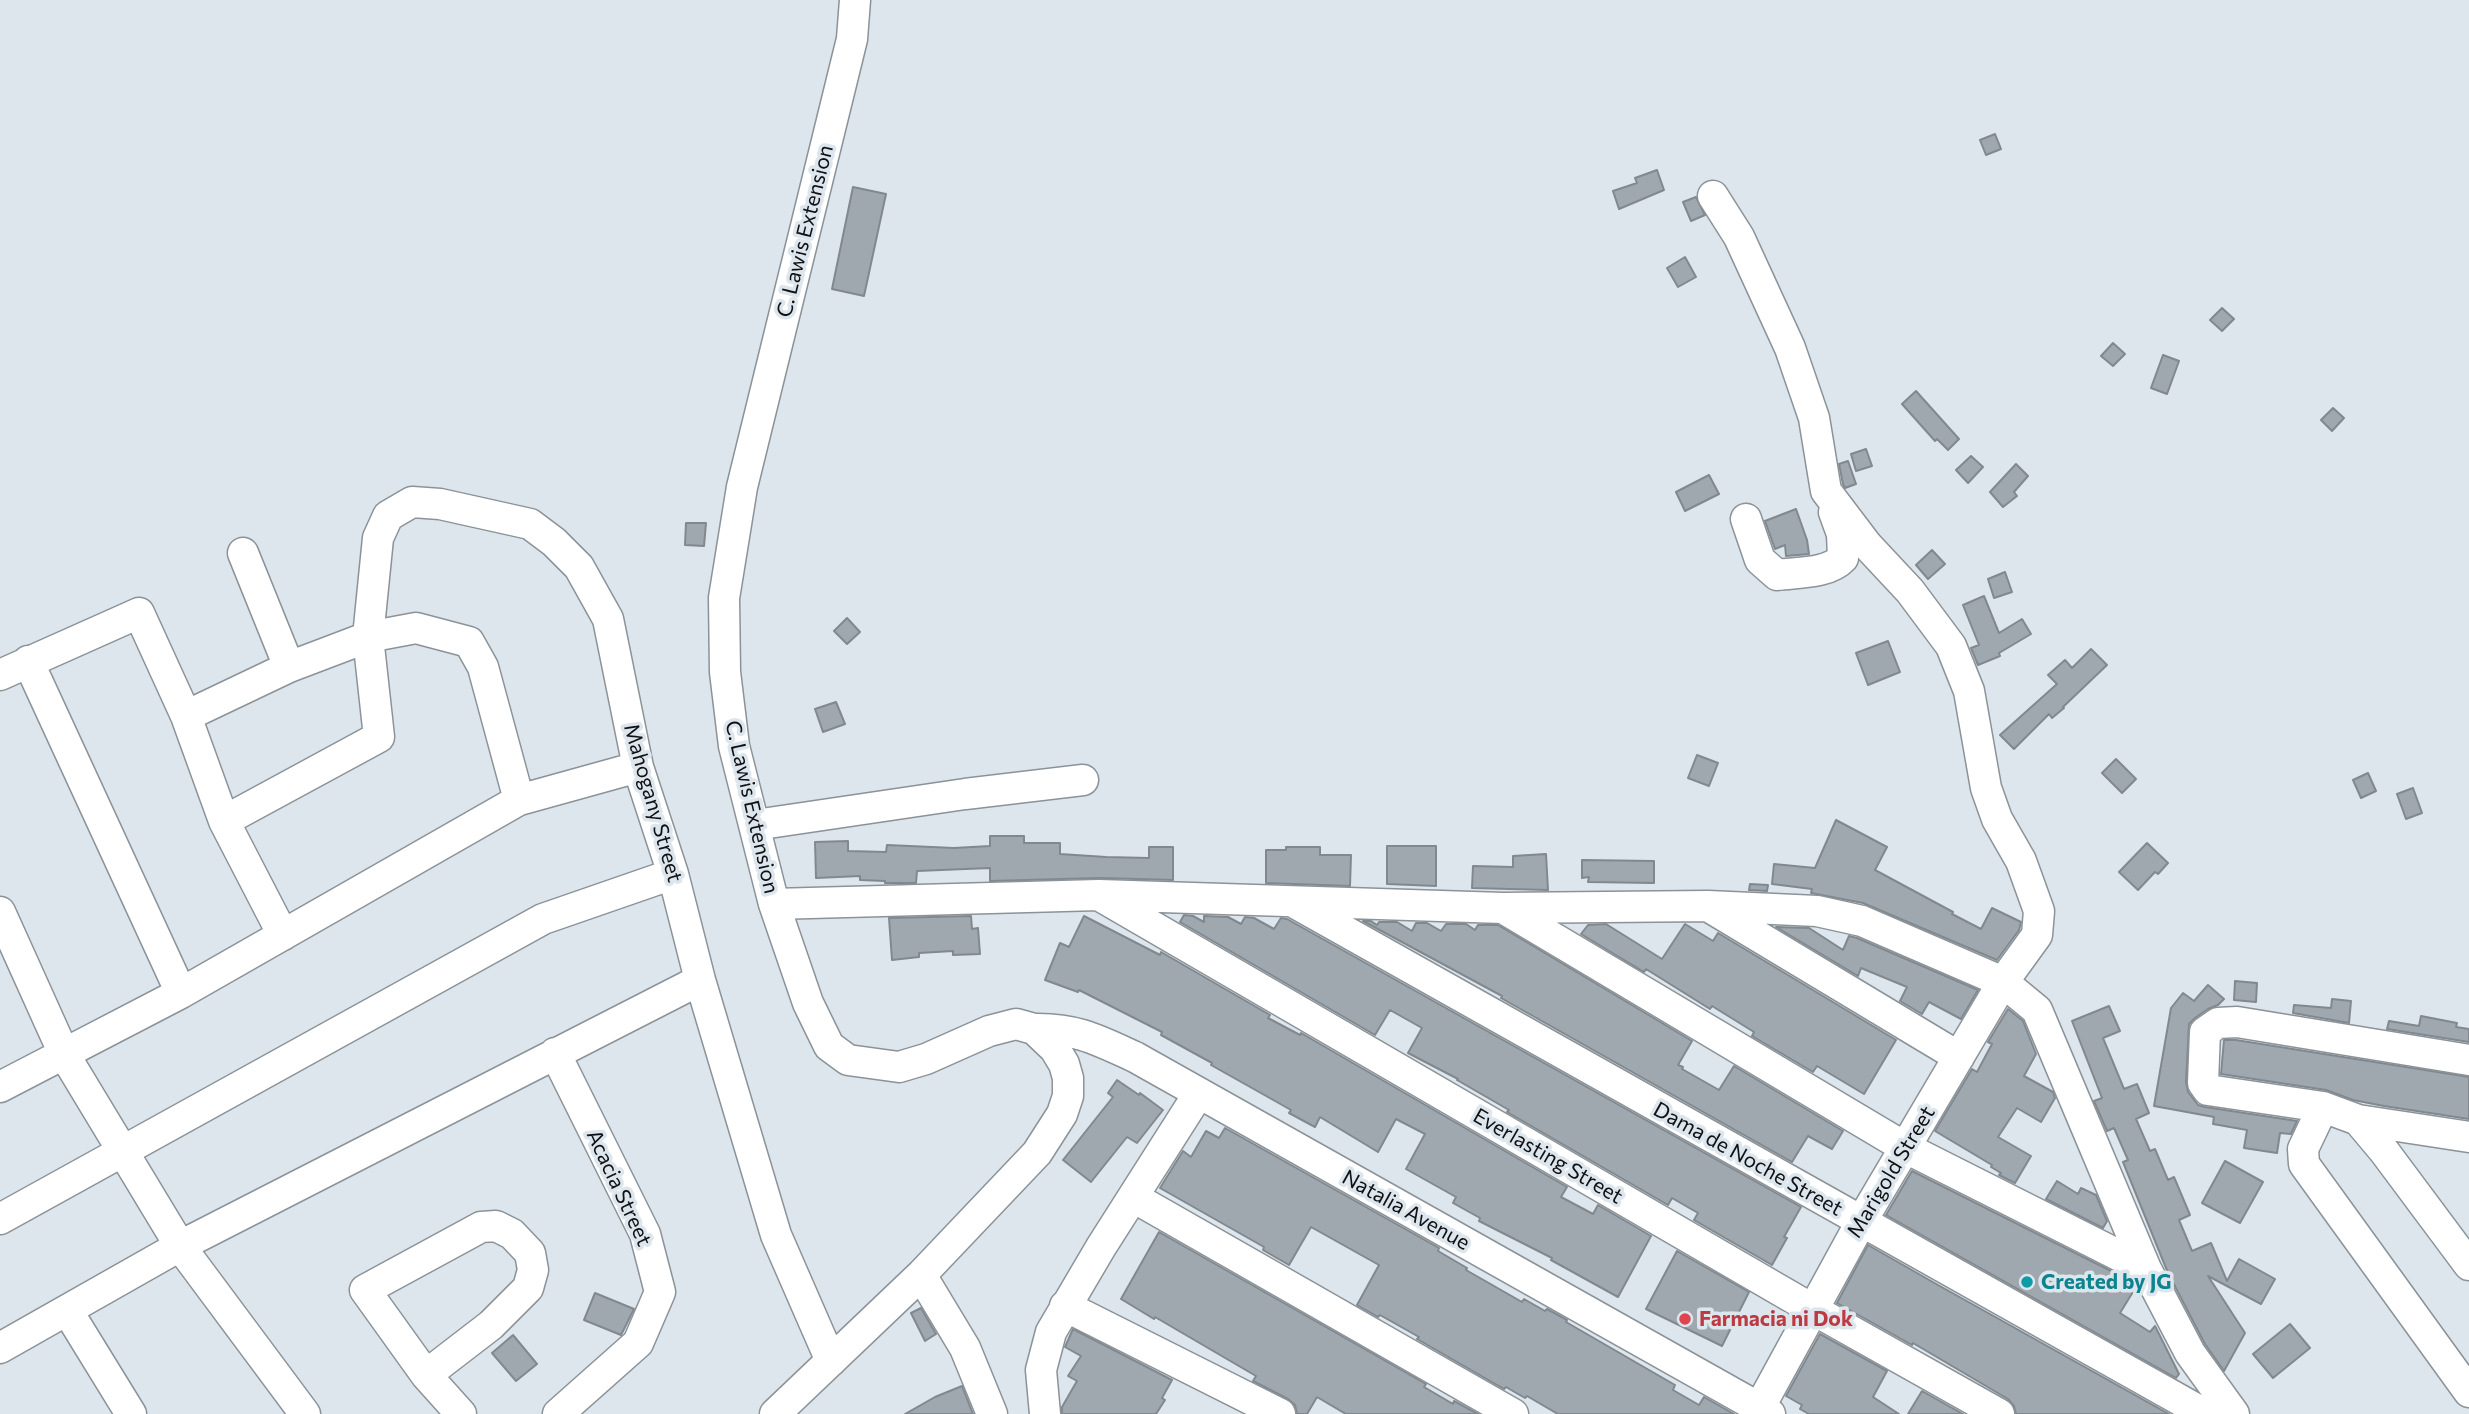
<!DOCTYPE html>
<html>
<head>
<meta charset="utf-8">
<style>
  body { margin:0 }
  canvas { display:block; background:#dde6ed }
</style>
</head>
<body>
<canvas width="2469" height="1414"></canvas>
<script>
const c = document.querySelector('canvas').getContext('2d');
c.lineJoin = 'round';
function fill(path, color) { c.fillStyle = color; c.fill(path, 'evenodd'); }
function strokePath(path, color, width, dash) { c.strokeStyle = color; c.lineWidth = width; c.lineCap = dash ? 'butt' : 'round'; c.setLineDash(dash || []); c.stroke(path); }
function drawText(font, color, halo, rows, align = 'center') {
  c.font = font + ' Commissioner,sans-serif'; c.lineWidth = 7; c.setLineDash([]); c.textBaseline = 'middle'; c.strokeStyle = halo; c.fillStyle = color; for (const [text, x, y, turn = 0] of rows) {
    c.save(); c.translate(x, y); c.rotate((+turn || 0) * Math.PI / 180); c.textAlign = isNaN(turn) ? turn : align; if (halo) c.strokeText(text, 0, 0); c.fillText(text, 0, 0); c.restore();
  }
}
const building = new Path2D(`
  M1995 134 2001 149 1986 155 1980 140Z
  M1657 170 1664 190 1619 209 1613 191 1637 183 1635 178Z
  M853 187 886 194 864 296 832 289Z
  M1696 197 1705 215 1691 221 1683 202Z
  M1685 257 1696 277 1678 287 1667 268Z
  M2222 308 2234 319 2222 331 2210 320Z
  M2113 343 2125 354 2113 366 2101 356Z
  M2163 355 2179 361 2167 394 2151 388Z
  M1916 391 1959 439 1948 450 1937 439 1935 441 1902 404Z
  M2333 408 2344 418 2332 431 2321 420Z
  M1866 449 1872 466 1856 471 1851 454Z
  M1971 456 1983 467 1968 483 1956 470Z
  M1848 461 1856 484 1845 488 1843 484 1839 464Z
  M2016 464 2028 476 2014 492 2017 496 2003 507 1990 492Z
  M1709 475 1719 494 1685 511 1676 492Z
  M1796 509 1807 540 1809 554 1786 556 1785 545 1775 549 1765 521Z
  M686 523H706L704 546 685 545Z
  M1932 550 1945 564 1928 579 1916 565Z
  M2005 572 2012 592 1994 598 1988 579Z
  M1984 596 1999 633 2022 619 2031 634 1999 653 2000 656 1978 665 1971 648 1979 645 1963 605Z
  M847 618 860 632 847 644 834 631Z
  M1888 641 1900 672 1868 685 1856 653Z
  M2091 649 2107 665 2063 707 2064 708 2052 718 2049 714 2014 749 2000 735 2057 684 2048 675 2065 660 2072 668Z
  M836 702 845 724 823 732 815 709Z
  M1697 755 1718 763 1709 786 1688 778Z
  M2116 759 2136 779 2122 793 2102 773Z
  M2368 773 2376 791 2361 798 2353 780Z
  M2413 788 2422 813 2406 819 2397 794Z
  M1836 820 1887 847 1875 870 1953 912 1952 914 1981 929 1992 908 2021 922 2019 930 1997 960 1863 903 1811 893 1812 889 1772 884 1774 864 1815 868Z
  M990 836H1024V843H1060V854L1106 857 1149 858V847H1173V880L1099 878 990 881V868L917 871 916 883H885V881L860 880V876L816 878 815 842 848 841V851L886 852 887 845 954 848 990 846Z
  M2147 843 2168 863 2158 874 2155 872 2138 890 2119 872Z
  M1387 846H1436V886L1387 884Z
  M1286 847H1320V855H1351L1350 886 1266 883V850H1286Z
  M1546 854 1548 890 1472 888 1473 866 1513 867V856Z
  M1582 860 1654 861V883L1588 882 1589 877 1582 878Z
  M1750 884 1768 885 1767 891 1749 890Z
  M1184 915 1193 916 1204 922V916L1228 917 1241 924 1245 917 1254 918 1274 929 1281 918 1287 919 1801 1207 1784 1237 1787 1238 1772 1265 1694 1220 1698 1213 1672 1198 1668 1205 1507 1112 1509 1110 1457 1080 1458 1079 1408 1053 1422 1028 1390 1010 1375 1035 1180 922Z
  M971 916 972 929 978 928 980 954 953 955V951L919 953V957L892 960 889 918Z
  M1084 916 1160 955 1161 952 1270 1015 1268 1018 1300 1035 1301 1033 1567 1187 1561 1197 1593 1214 1598 1205 1651 1236 1618 1297 1551 1260 1552 1258 1479 1221 1480 1218 1453 1203 1456 1197 1406 1169 1425 1134 1396 1119 1378 1152 1320 1117 1315 1127 1289 1113 1291 1110 1211 1065 1212 1063 1161 1035 1162 1032 1079 990 1078 992 1045 980 1060 943 1069 947Z
  M1363 921H1371L1377 925 1379 922H1397L1412 931 1416 923H1427L1441 931 1446 924H1466L1475 930 1478 925H1498L1692 1041 1678 1065 1683 1067 1682 1069 1719 1090 1734 1066 1843 1131 1832 1149 1808 1136 1792 1162 1501 998 1502 996Z
  M1606 924 1662 959 1685 924 1713 941 1718 933 1896 1040 1864 1094 1817 1066 1813 1072 1752 1036 1754 1032 1712 1006 1710 1009 1646 969 1644 972 1581 934 1588 925Z
  M1776 927 1809 928 1843 950 1849 936 1857 938 1978 990 1961 1019 1929 1002 1922 1014 1900 1001 1907 987 1861 968 1858 976Z
  M2235 981 2257 983 2256 1002 2234 1000Z
  M2208 985 2224 999 2218 1005 2208 1009 2195 1018 2189 1024 2186 1082 2188 1092 2198 1105 2205 1107 2297 1121 2291 1134 2280 1133 2277 1153 2244 1148 2247 1130 2213 1124 2214 1117 2154 1106 2171 1008 2183 993 2194 1001Z
  M2332 999 2351 1001 2349 1023 2293 1013 2294 1005 2331 1008Z
  M2109 1006 2120 1031 2103 1038 2124 1089 2137 1084 2149 1113 2136 1119 2150 1151 2155 1149 2168 1180 2174 1177 2190 1215 2179 1220 2192 1251 2211 1243 2227 1281 2239 1259 2275 1279 2261 1304 2208 1276 2245 1333 2224 1371 2205 1344 2168 1273 2123 1162 2128 1160 2114 1128 2107 1131 2094 1101 2102 1098 2072 1021Z
  M2008 1009 2023 1021 2036 1054 2024 1076 2053 1092 2055 1098 2041 1122 2017 1108 1998 1137 2031 1156 2015 1183 1999 1175 2001 1173 1991 1167 1992 1165 1935 1131 1972 1069 1977 1072 1992 1044 1988 1042Z
  M2421 1016 2457 1023 2456 1027 2469 1029V1042L2387 1029 2389 1021 2419 1026Z
  M2224 1040H2236L2469 1077V1119L2384 1106 2353 1100 2326 1090 2221 1074Z
  M1117 1080 1139 1095 1140 1093 1163 1110 1137 1143 1127 1137 1091 1182 1063 1160 1113 1097 1108 1093Z
  M1225 1128 1439 1248 1438 1251 1467 1268 1466 1270 1522 1302 1524 1299 1545 1311 1547 1309 1567 1320 1566 1322 1675 1385 1673 1390 1699 1405 1704 1397 1734 1414H1558L1527 1396 1525 1398 1506 1387 1504 1389 1417 1339 1419 1337 1380 1315 1378 1317 1357 1305 1379 1265 1311 1227 1289 1265 1263 1250 1264 1247 1160 1188 1183 1151 1191 1157 1206 1131 1219 1138Z
  M2225 1161 2263 1182 2240 1223 2202 1203Z
  M1912 1171 2133 1282 2136 1287 2120 1313 2150 1332 2155 1326 2179 1374 2176 1378 1886 1215Z
  M2057 1181 2078 1194 2081 1188 2096 1195 2107 1221 2103 1228 2046 1199Z
  M1159 1232 1426 1384 1424 1387 1453 1404 1454 1401 1478 1414H1346L1317 1397 1307 1414H1297L1295 1405 1288 1399 1253 1381 1256 1376 1155 1317 1154 1319 1121 1299Z
  M1868 1245 1938 1285 2169 1414H2016L2014 1406 2008 1399 1913 1343 1912 1345 1837 1303Z
  M1677 1251 1749 1292 1722 1346 1646 1309Z
  M595 1293 634 1309 621 1335 584 1320Z
  M921 1308 936 1334 925 1341 911 1313Z
  M2290 1324 2310 1348 2273 1378 2253 1354Z
  M1073 1329 1172 1380 1162 1398 1165 1400 1156 1414H1062V1407L1077 1381 1068 1376 1081 1356 1065 1347Z
  M1820 1334 1887 1371 1873 1397 1899 1414H1809L1800 1409 1802 1405 1786 1396Z
  M513 1335 537 1364 516 1381 492 1353Z
  M962 1386 973 1414H905L935 1397Z
  M1922 1391 1963 1414H1908Z`);
const minor = new Path2D(`
  M1713 196 1739 237 1790 348 1814 418 1826 491 1867 545 1910 591 1951 646 1969 691 1986 788 1997 819 2021 861 2039 911 2037 935 2003 982 1861 1222 1756 1414
  M1746 519 1760 560 1777 575C1798 572 1828 574 1843 558L1842 534 1834 512
  M243 553 289 667
  M28 661 181 993
  M0 675 139 613 186 716 224 821 283 935
  M186 716 289 667 368 637 416 628 469 642 483 667 519 800
  M224 821 379 737 368 637 378 538 388 516 412 502 440 504 530 524 554 542 579 567 608 619 638 767 673 874 700 980 776 1235 831 1361
  M755 825 965 794 1083 780
  M1102 897 1812 1309 1999 1414
  M1295 903 2205 1414
  M774 904 1099 895 1503 908 1708 906 1817 911 1862 921 2003 982 2037 1010 2146 1269 2190 1353 2234 1414
  M1503 908 1906 1148 2146 1269
  M1711 908 1959 1057
  M0 912 64 1054 180 1246 305 1414
  M1034 1029C1076 1028 1098 1040 1135 1057L1770 1414
  M555 1053 645 1234 660 1292 638 1343 558 1414
  M2469 1060 2237 1022 2218 1023 2205 1032 2203 1083 2208 1090 2323 1107 2358 1120 2469 1137
  M0 1087 181 993 519 800 638 767
  M2323 1107 2303 1149 2304 1164 2469 1392
  M2358 1120 2384 1151 2469 1265
  M1133 1197 1513 1414
  M0 1219 543 919 673 874
  M921 1275 965 1348 992 1414
  M1065 1306 1280 1414
  M67 1310 131 1414
  M0 1348 180 1246 700 980
  M426 1375 491 1325 528 1288 533 1270 530 1253 512 1234 496 1226 481 1227 365 1290 426 1375 461 1414
  M775 1414 921 1275 1037 1153 1062 1114 1068 1096V1078L1064 1064 1055 1049 1034 1029 1016 1024 989 1031 926 1059 899 1067 848 1060 829 1046 808 1003 774 904 734 746 725 672 724 598 742 487 852 39 855 0
  M1045 1414 1041 1370 1051 1332 1101 1247 1199 1093`);
const markers = [
  [2027,1282,7,"#0f9aa8"],
  [1685,1319,7,"#e0444e"]
];
const streetNames = [
  ["C. Lawis Extension",805,231,-76],
  ["Mahogany Street",653,803,74],
  ["C. Lawis Extension",752,807,77],
  ["Everlasting Street",1548,1156,30],
  ["Dama de Noche Street",1748,1159,29],
  ["Marigold Street",1891,1172,-59],
  ["Acacia Street",619,1188,65],
  ["Natalia Avenue",1406,1210,29]
];
const cultureNames = [
  ["Created by JG",2041,1282]
];
const healthNames = [
  ["Farmacia ni Dok",1699,1319]
];
fill(building, '#a0a8af');
strokePath(building, '#81898f', 2);
strokePath(minor, '#8b9399', 33);
strokePath(minor, '#fff', 30);
for (const [x, y, r, color] of markers) { const dot = new Path2D(); dot.arc(x, y, r, 0, 2 * Math.PI); c.fillStyle = color; c.fill(dot); strokePath(dot, '#dde6ed', 2.5); }
drawText('21px', '#0f1114', '#dde6ed', streetNames);
drawText('bold 21px', '#0d838f', '#dde6ed', cultureNames, 'left');
drawText('bold 21px', '#be3a42', '#dde6ed', healthNames, 'left');
</script>
</body>
</html>
